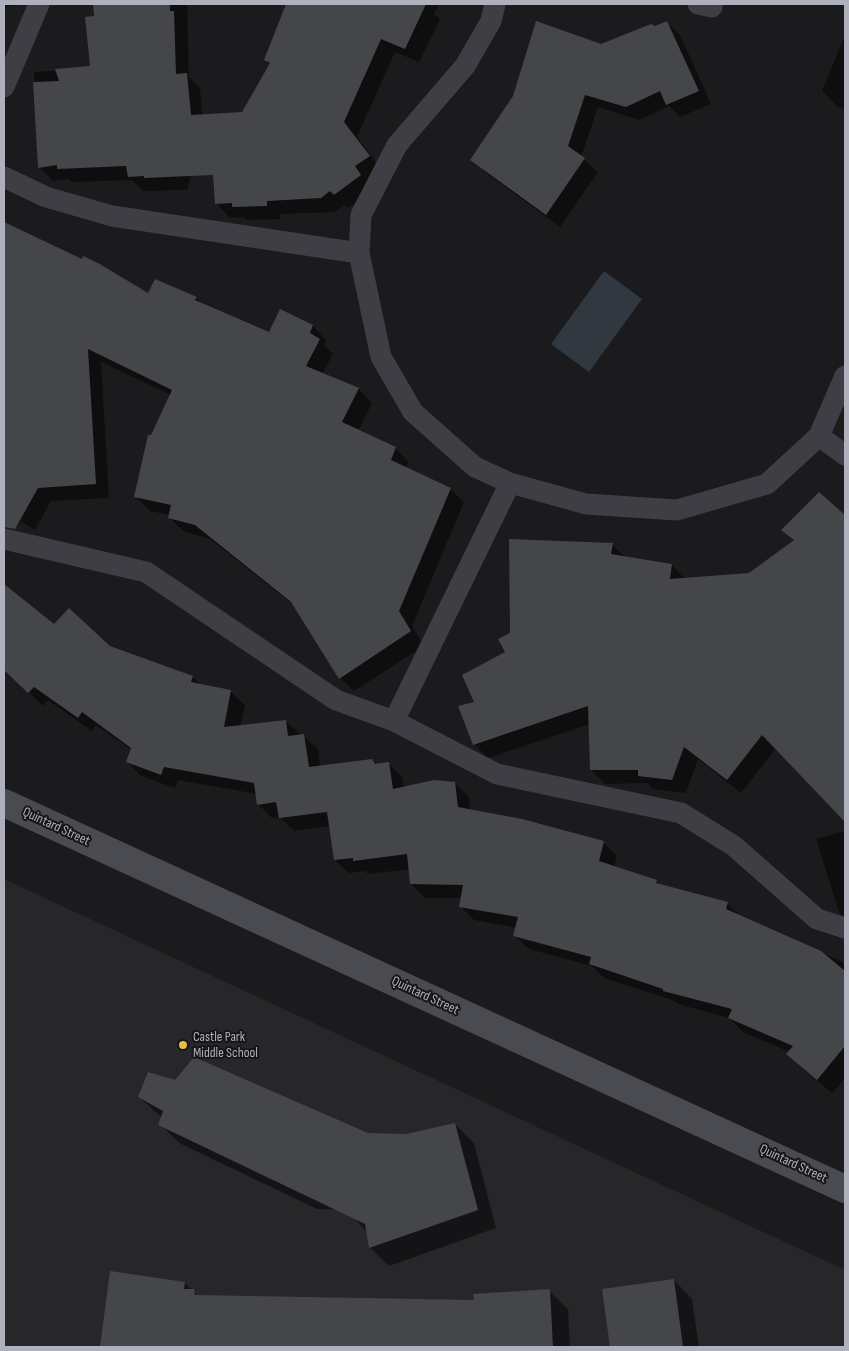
<!DOCTYPE html>
<html>
<head>
<meta charset="utf-8">
<style>
  body { margin:0 }
  #map { position:relative; width:849px; height:1351px; overflow:hidden; background:#1b1b1d; font-family:"Sofia Sans Condensed",sans-serif }
  canvas { display:block }
  .frame { position:absolute; inset:0; border:5px solid #aeb1bb; pointer-events:none }
</style>
</head>
<body>
<div id="map">
<canvas width="849" height="1351"></canvas>
<div class="frame"></div>
</div>
<script>
const c = document.querySelector('canvas').getContext('2d');
c.lineJoin = 'round';
function fill(path, color) { c.fillStyle = color; c.fill(path, 'evenodd'); }
function strokePath(path, color, width, dash) { c.strokeStyle = color; c.lineWidth = width; c.lineCap = dash ? 'butt' : 'round'; c.setLineDash(dash || []); c.stroke(path); }
function drawText(font, color, halo, rows, align = 'center') {
  c.font = font + ' "Sofia Sans Condensed",sans-serif'; c.lineWidth = 4; c.setLineDash([]); c.textBaseline = 'middle'; c.strokeStyle = halo; c.fillStyle = color; for (const [text, x, y, turn = 0] of rows) {
    c.save(); c.translate(x, y); c.rotate((+turn || 0) * Math.PI / 180); c.textAlign = isNaN(turn) ? turn : align; if (halo) c.strokeText(text, 0, 0); c.fillText(text, 0, 0); c.restore();
  }
}
const built = new Path2D(`
  M4 879 845 1270V1347H4Z`);
const water = new Path2D(`
  M604 271 642 299 589 372 551 344Z`);
const shadow = new Path2D(`
  M4 4H24L4 7Z
  M94 4H187L189 77 200 88 204 133 187 190 143 191 132 180 72 182 69 179 53 181 39 167 34 72 91 68Z
  M326 4H439L434 14 440 19 419 62 395 52 357 137 382 171 374 190 348 208 345 205 335 212 280 214V219L247 220 244 217 230 218 217 204 270 65 265 60 309 43Z
  M666 22 680 35 711 104 680 117 669 106 639 120 598 107 581 157 598 172 560 227 485 172 472 159 601 45 655 28Z
  M845 35V110L838 107 822 91Z
  M4 224 149 295 196 298 203 304 269 333 281 311 313 326 326 340 324 345 333 354 322 374 359 389 372 403 358 431 395 448 409 462 406 468 450 489 464 502 412 626 424 646 354 691 340 678 296 607 210 539 183 531 169 517 170 515 150 511 136 497 152 437 171 395 101 362 109 498 51 501 35 530 20 521 19 525 4 517Z
  M819 494 845 517V820L776 748 741 793 698 759 686 793 653 789 647 783 605 784 591 770 590 724 488 758 474 744 476 702 506 652 511 634 612 544 626 558 672 565 685 579 749 574 794 541 783 530Z
  M4 586 54 625 193 677 201 685 231 692 245 705 240 727 285 721 318 749 320 767 372 760 376 765 388 763 402 777 404 788 455 783 469 797 470 810 603 842 617 856 614 867 656 881 661 885 727 903 740 916 845 963V1078L832 1093 802 1068 788 1054 790 1052 743 1032 729 1018 678 1004 675 1001 604 978 592 966 529 949 515 936 517 928 474 920 460 906 462 898H425L411 884 410 869 368 874 365 871 349 873 335 860 331 826 294 831 280 817 272 818 258 804 257 794 178 780 175 788 141 776 128 762 132 750 96 725 92 731 48 700 43 706 4 668Z
  M845 831V918L839 912 816 839Z
  M139 1097 368 1135H406L455 1124 474 1143 496 1228 389 1266 370 1248 367 1232 352 1216V1210L317 1209 179 1143 160 1124 162 1118Z
  M112 1272 185 1283 204 1302 197 1347H102Z
  M674 1280 692 1299 699 1347H611L603 1290Z
  M549 1291 568 1309 570 1347H478L474 1295Z
  M225 1297 315 1317 314 1347H223Z
  M351 1299 445 1319V1347H351Z`);
const building = new Path2D(`
  M93 4H170V11H174L176 74 187 73 191 115 242 112 270 63 264 60 286 4H426L405 49 381 39 344 122 370 156 355 166 361 175 334 195 330 191 321 198 267 201V206L232 207V203L215 204 213 175 144 178V176L128 177 126 166 57 169V165L38 168 33 82 59 81 55 69 90 66 85 17 94 16Z
  M536 21 601 44 651 24 655 26 667 21 699 91 666 105 660 91 626 107 585 95 568 146 585 158 546 215 470 160 513 96Z
  M4 222 82 259 83 256 98 263 148 293 155 279 197 297 195 300 269 332 280 309 313 325 310 333 320 339 306 366 359 388 342 422 396 447 391 460 451 488 399 611 411 631 339 679 291 602 195 525 168 518 171 505 134 497 148 435H151L172 390 88 349 96 484 38 488 15 529 4 527Z
  M819 492 845 515V822L762 735 727 780 684 747 672 780 638 776V770H590L588 706 473 745 458 706 474 702 462 675 505 652 498 639 510 633 509 539 613 543 611 554 672 564 670 579 749 573 794 540 781 530Z
  M4 584 54 624 69 608 110 646 193 676 191 682 231 690 224 727 286 720 288 736 304 734 309 767 372 759 375 764 389 762 393 789 434 780 455 782 458 807 522 819 604 841 599 861 657 880 656 883 728 902 726 909 821 951 845 971V1046L817 1080 786 1054 793 1046 728 1018 732 1009 663 991V989L589 964 591 957 513 936 518 917 459 907 463 885 410 884 407 854 353 861V858L334 860 327 812 279 818 276 802 257 805 254 783 164 767 161 775 126 762 131 748 82 712 78 718 34 687 28 693 4 670Z
  M194 1057 368 1133 406 1134 455 1123 478 1210 369 1248 365 1224 158 1125 163 1111 138 1097 148 1072 175 1080Z
  M110 1271 185 1282 184 1289H194L195 1295 474 1300 473 1294 550 1289 553 1347H100Z
  M674 1279 683 1347H610L602 1289Z`);
const lane = new Path2D(`
  M495 4 491 21 465 66 397 145 361 215 359 253 381 357 413 412 475 467 510 483 586 504 677 510 767 484 819 436 845 376
  M698 4 712 7
  M4 87 39 4
  M4 177 46 197 112 216 359 253
  M819 436 845 455
  M4 539 146 572 336 700 394 721 497 774 681 813 734 846 817 919 845 928
  M394 721 510 483`);
const secondary = new Path2D(`
  M4 803 845 1189`);
const markers = [
  [183,1045,5,"#e8be47"]
];
const streetNames = [
  ["Quintard Street",56,827,25],
  ["Quintard Street",425,996,25],
  ["Quintard Street",793,1164,25]
];
const poiNames = [
  ["Castle Park",193,1037],
  ["Middle School",193,1053]
];
fill(built, '#27272a');
fill(water, '#313840');
fill(shadow, '#0007');
fill(building, '#45464a');
strokePath(lane, '#3e3e44', 21);
strokePath(secondary, '#4a4b51', 28);
for (const [x, y, r, color] of markers) { const dot = new Path2D(); dot.arc(x, y, r, 0, 2 * Math.PI); c.fillStyle = color; c.fill(dot); strokePath(dot, '#161618', 2); }
drawText('14px', '#aeb1bb', '#161618', streetNames);
drawText('14px', '#aeb1bb', '#161618', poiNames, 'left');
</script>
</body>
</html>
